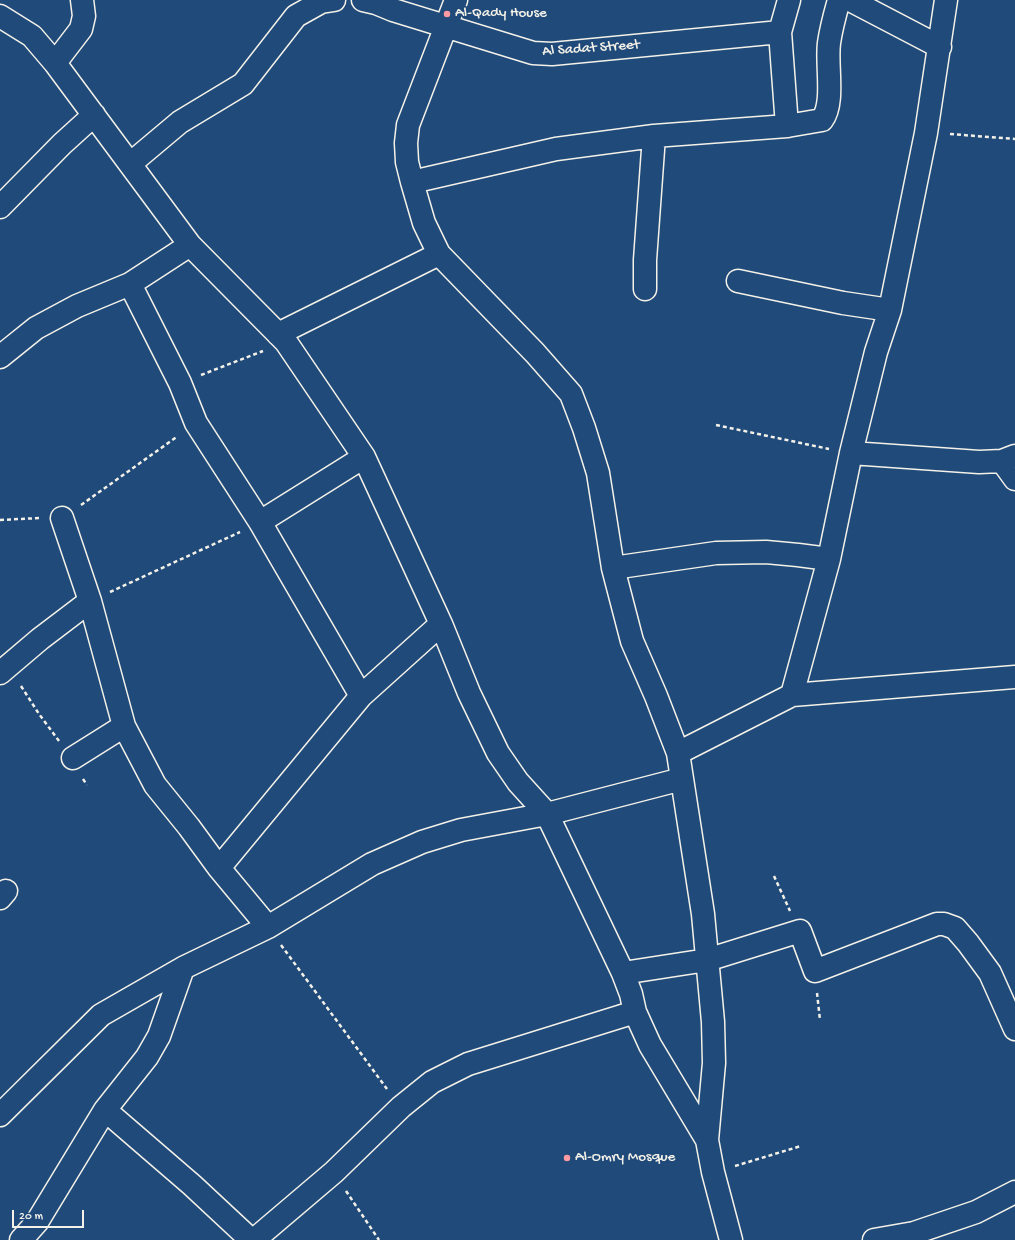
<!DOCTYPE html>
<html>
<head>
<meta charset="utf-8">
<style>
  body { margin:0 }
  #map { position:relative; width:1015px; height:1240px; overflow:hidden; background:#1f4a7a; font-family:"Gochi Hand",sans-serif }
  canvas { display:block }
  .scale { position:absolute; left:12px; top:1210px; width:72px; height:18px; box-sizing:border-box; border:2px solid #f4f1e8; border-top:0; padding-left:5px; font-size:12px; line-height:14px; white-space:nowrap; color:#f4f1e8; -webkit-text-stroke:3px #1f4a7a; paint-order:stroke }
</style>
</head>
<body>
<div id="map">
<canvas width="1015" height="1240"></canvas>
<div class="scale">20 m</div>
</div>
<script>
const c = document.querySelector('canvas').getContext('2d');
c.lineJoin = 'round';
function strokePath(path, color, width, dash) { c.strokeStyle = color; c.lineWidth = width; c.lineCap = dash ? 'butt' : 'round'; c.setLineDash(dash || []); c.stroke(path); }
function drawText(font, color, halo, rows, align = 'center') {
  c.font = font + ' "Gochi Hand",sans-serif'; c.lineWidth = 3.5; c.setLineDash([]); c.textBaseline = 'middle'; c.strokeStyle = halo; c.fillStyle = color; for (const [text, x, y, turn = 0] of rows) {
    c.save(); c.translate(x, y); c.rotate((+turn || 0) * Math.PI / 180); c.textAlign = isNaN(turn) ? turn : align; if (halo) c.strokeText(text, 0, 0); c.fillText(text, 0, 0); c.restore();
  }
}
const path = new Path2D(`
  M950 134 1015 139
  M201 375 263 351
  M716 425 829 449
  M81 505 178 436
  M0 520 40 518
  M110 592 240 532
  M21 686 39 714 59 741
  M83 779 87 785
  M774 876 790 911
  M281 945 387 1089
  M817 993 820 1020
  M735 1166 801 1146
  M346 1191 379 1240`);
const minor = new Path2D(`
  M363 0 376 3 393 10 533 53 552 54 780 32
  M456 0 408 125 406 143 407 162 412 182 424 223 439 254 535 353 571 394 584 428 598 473 613 568 632 641 656 696 678 753 703 914 713 1022 714 1063 707 1140 713 1172 731 1240
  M850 0 940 47
  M0 16 32 36 55 63 190 245 286 342 364 457 441 624 469 693 498 753 518 782 547 814 623 973 631 994 635 1012 650 1045 707 1140
  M55 63 81 29 84 16 82 0
  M787 126 780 32 789 0
  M130 164 180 122 243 84 296 16 321 2 334 0
  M412 182 556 149 654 136 787 126 822 120C835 103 826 65 829 43 831 29 835 14 839 0
  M0 207 62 144 94 115
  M738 281 843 303 890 310
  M130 284 180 383 196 423 260 522 361 696
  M645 289V260L654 136
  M278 334 439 254
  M0 357 36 328 77 306 130 284 190 245
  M851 453 979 462 1002 461 1015 456
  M1002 461 1015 479
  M62 518 90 601 124 726 155 785 189 827 219 868 361 696 441 624
  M260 522 364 457
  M613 568 716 553 766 552 798 555 829 559
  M0 673 40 639 90 601
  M792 695 829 559 851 453 876 352 890 310 926 133 946 0
  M678 753 792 695 1015 677
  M73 758 124 726
  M219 868 268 927
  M0 898 6 891
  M623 973 707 960 800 931 815 971 937 924H944L955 928 968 943 990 973 1015 1029
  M105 1110 192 1185 251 1240
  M0 1115 101 1015 183 968 268 927 372 864 422 842 461 830 547 814 682 779
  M21 1240 37 1222 105 1110 147 1057 159 1036 183 968
  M254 1240 334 1172 401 1107 432 1082 468 1064 635 1012
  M874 1240 914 1233 976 1212 1015 1192`);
const markers = [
  [447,14,4,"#ff9aa2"],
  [567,1158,4,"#ff9aa2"]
];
const poiNames = [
  ["Al-Qady House",455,14],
  ["Al-Omry Mosque",575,1158]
];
const streetNames = [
  ["Al Sadat Street",591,49,-4]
];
strokePath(minor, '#f4f1e8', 25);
strokePath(path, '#f4f1e8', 2.5, [4, 3]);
strokePath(minor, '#1f4a7a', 22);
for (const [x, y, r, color] of markers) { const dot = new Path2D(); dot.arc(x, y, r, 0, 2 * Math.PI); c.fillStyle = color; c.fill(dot); strokePath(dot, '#1f4a7a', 1.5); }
drawText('15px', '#f4f1e8', '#1f4a7a', poiNames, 'left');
drawText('15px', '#f4f1e8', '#1f4a7a', streetNames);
</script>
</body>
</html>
